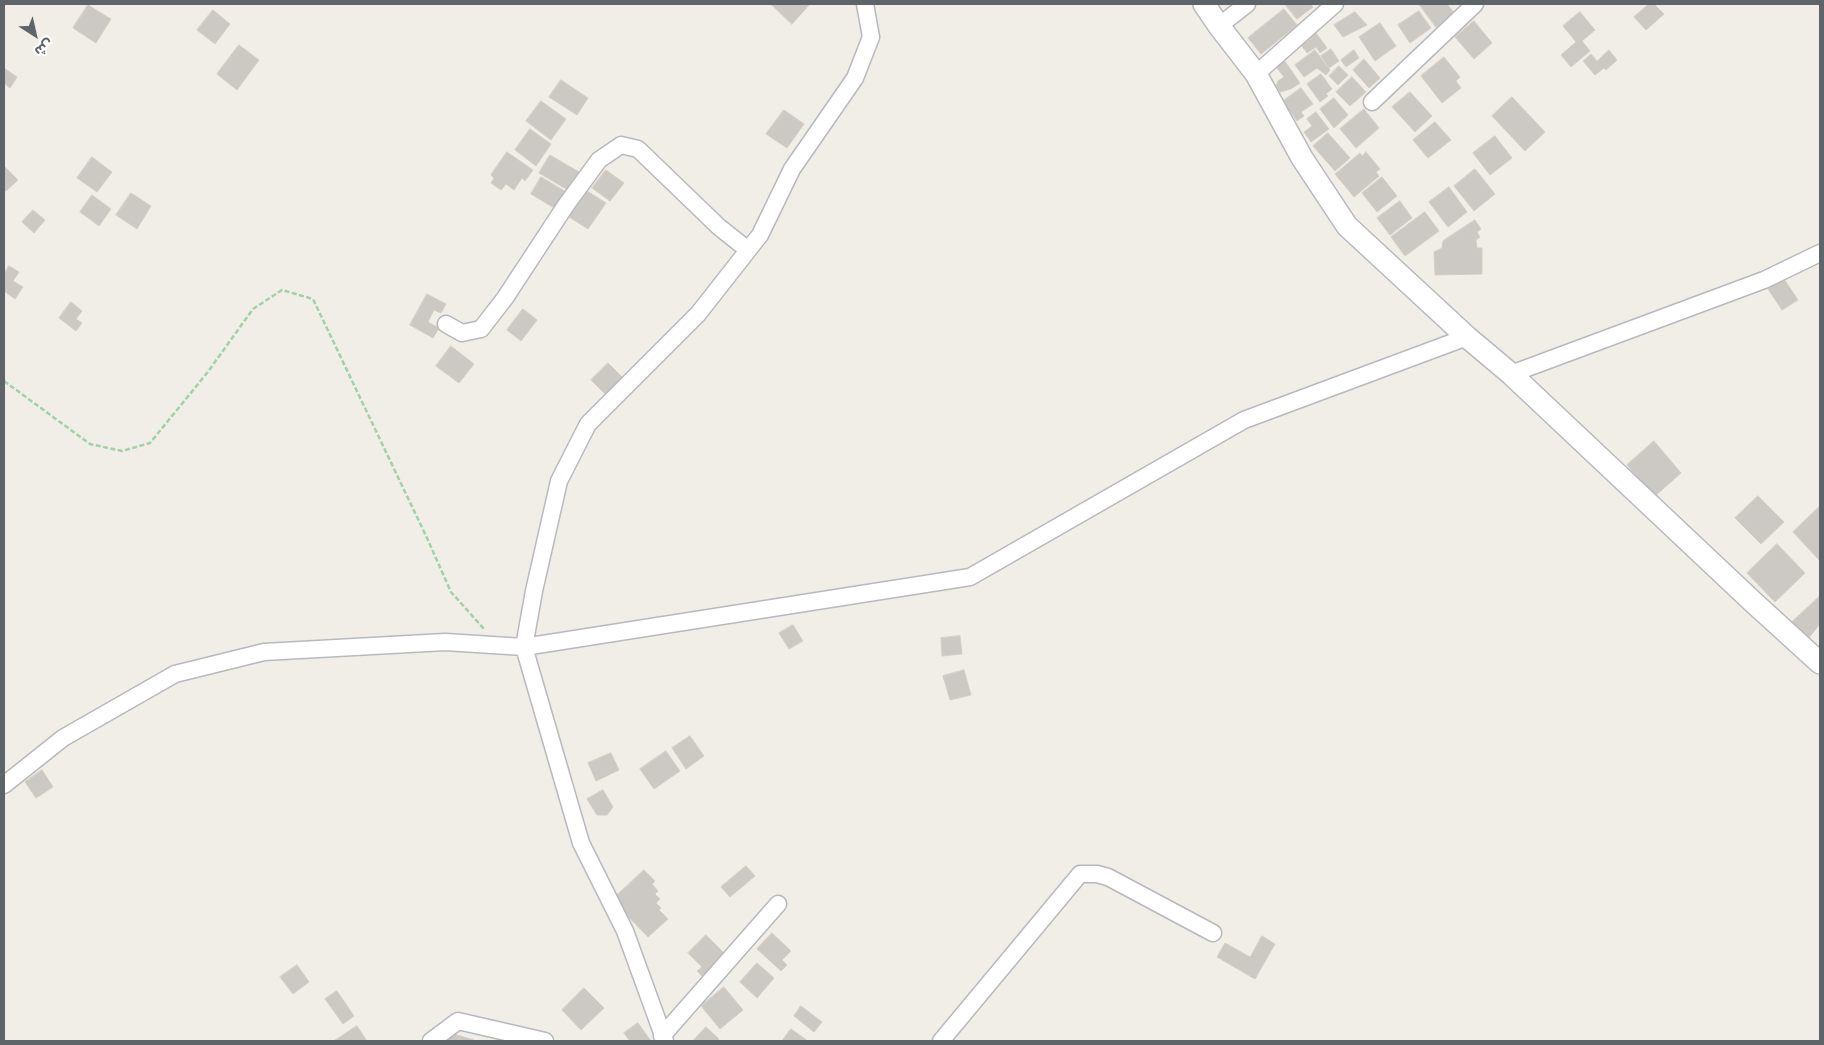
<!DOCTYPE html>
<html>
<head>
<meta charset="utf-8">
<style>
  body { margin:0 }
  #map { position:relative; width:1824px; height:1045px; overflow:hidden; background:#f1ede7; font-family:"Varela Round","Noto Sans Arabic",sans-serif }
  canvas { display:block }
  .frame { position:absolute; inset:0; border:5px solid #5e6467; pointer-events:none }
  .north { position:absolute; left:10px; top:10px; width:50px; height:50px; -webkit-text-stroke:4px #fff; paint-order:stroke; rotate:145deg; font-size:14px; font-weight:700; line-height:20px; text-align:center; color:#5e6467 }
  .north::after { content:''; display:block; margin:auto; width:18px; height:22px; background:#5e6467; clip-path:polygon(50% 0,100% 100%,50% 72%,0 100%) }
</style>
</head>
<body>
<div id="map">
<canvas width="1824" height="1045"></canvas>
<div class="frame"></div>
<div class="north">ش</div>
</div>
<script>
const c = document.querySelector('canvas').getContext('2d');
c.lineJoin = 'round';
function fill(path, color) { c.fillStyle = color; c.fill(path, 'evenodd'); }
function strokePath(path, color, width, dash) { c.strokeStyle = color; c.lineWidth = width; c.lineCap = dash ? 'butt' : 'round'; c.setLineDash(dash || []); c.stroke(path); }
const building = new Path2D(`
  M771 4H810L792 24Z
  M1285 4H1310L1313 7 1297 19Z
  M1419 4H1447L1455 14 1436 27Z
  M1649 4H1654L1664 14 1646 30 1634 17Z
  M88 5 111 19 96 43 73 28Z
  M1284 9 1297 25 1261 54 1248 38Z
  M213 10 230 24 215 44 197 30Z
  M1419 11 1431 28 1410 43 1398 25Z
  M1355 12 1367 25 1343 37 1334 25Z
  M1580 12 1595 30 1582 41 1590 51 1571 67 1561 55 1576 42 1563 26Z
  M1474 21 1492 43 1474 59 1455 37Z
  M1380 23 1396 46 1375 61 1359 37Z
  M1313 29 1327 48 1320 53 1316 47 1307 53 1301 45 1311 39 1307 33Z
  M239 45 259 60 237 90 217 74Z
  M1331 49 1339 61 1329 68 1321 56Z
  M1315 50 1330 70 1326 75 1317 68 1304 77 1295 65Z
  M1354 50 1359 58 1346 67 1341 60Z
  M1609 50 1617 60 1606 70 1604 68 1595 75 1583 61 1591 54 1597 61Z
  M1282 57 1300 83 1291 89 1280 92 1276 86 1278 81 1284 77 1273 63Z
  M1444 57 1460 77 1456 81 1461 88 1442 103 1421 76Z
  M1364 59 1380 78 1369 88 1353 70Z
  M1339 66 1348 75 1338 85 1329 76Z
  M4 68 17 77 10 88 4 83Z
  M1321 74 1332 89 1326 94 1328 96 1320 102 1307 84Z
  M1352 77 1366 92 1350 106 1336 92Z
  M561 80 588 98 577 115 549 97Z
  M1301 88 1313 104 1301 112 1304 116 1297 121 1283 101Z
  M1410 92 1432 116 1415 132 1392 107Z
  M1512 97 1545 132 1525 151 1492 116Z
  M1334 98 1348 115 1334 128 1320 109Z
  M541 101 566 119 551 140 526 121Z
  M1364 109 1379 128 1356 148 1340 129Z
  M784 110 804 124 787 148 766 134Z
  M1316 112 1329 129 1311 142 1304 132 1312 126 1307 119Z
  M1435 122 1451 140 1428 158 1413 140Z
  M530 129 551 144 536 166 515 150Z
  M1328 133 1350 158 1335 171 1313 146Z
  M1495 136 1512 158 1490 175 1473 153Z
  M507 152 533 170 525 181 522 178 514 190 506 184 501 190 491 183 494 178 491 175Z
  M1366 152 1380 169 1376 172 1379 176 1354 197 1335 174 1360 153 1362 156Z
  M550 155 579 172 568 190 539 173Z
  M92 157 112 172 97 192 77 178Z
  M4 166 18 180 6 191 4 189Z
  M1475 169 1495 194 1474 211 1454 186Z
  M606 170 624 183 610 201 592 188Z
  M541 177 566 192 556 209 531 194Z
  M1382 177 1397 196 1377 212 1362 193Z
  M1449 187 1467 212 1448 227 1429 202Z
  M587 191 606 203 588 229 569 217Z
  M131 193 151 206 137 229 116 215Z
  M92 195 111 209 99 226 80 212Z
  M1400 201 1412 218 1390 235 1377 218Z
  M33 210 45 220 34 233 22 222Z
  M1425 212 1439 231 1405 256 1391 237Z
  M1475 220 1481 229 1477 232 1480 237 1476 240 1477 248H1482V274L1435 275 1434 252 1442 248 1443 241Z
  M9 266 19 272 13 281 23 287 15 299 4 291V274Z
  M1782 276 1798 300 1782 310 1766 286Z
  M427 294 446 304 441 313 434 310 428 322 439 328 433 338 410 325Z
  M71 302 82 311 76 319 82 323 76 331 59 318Z
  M523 309 537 320 521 341 507 330Z
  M451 346 474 364 459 383 436 366Z
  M608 363 622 377 605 394 591 380Z
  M1654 441 1681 473 1654 497 1627 465Z
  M1758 496 1784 522 1761 544 1735 518Z
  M1820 506V561L1793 532Z
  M1777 544 1805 573 1775 602 1747 573Z
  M1820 596V624L1807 640 1791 623Z
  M793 625 803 641 789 649 779 633Z
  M960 636 962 654 942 656 941 638Z
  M964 670 971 695 950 700 943 676Z
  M690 736 704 756 686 769 672 748Z
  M666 751 680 771 654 789 640 769Z
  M611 753 619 770 596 781 588 763Z
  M42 770 53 787 36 798 25 782Z
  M603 790 613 807 607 815H597L587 799Z
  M746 866 755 876 730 897 721 887Z
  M644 870 655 881 652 884 658 891 655 894 660 899 656 903 661 908 659 910 668 919 648 937 612 900Z
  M772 933 791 951 782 960 787 965 781 971 757 949Z
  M706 935 727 956 704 978 697 971 702 967 688 953Z
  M1262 936 1275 944 1255 979 1217 957 1225 943 1250 957Z
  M757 963 774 978 757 998 740 982Z
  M297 965 309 982 293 994 280 977Z
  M724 987 743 1010 720 1029 701 1006Z
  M584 988 604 1008 581 1030 562 1010Z
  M337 991 354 1016 343 1024 325 999Z
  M801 1006 822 1022 814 1032 794 1016Z
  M638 1023 651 1041H630L624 1033Z
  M357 1026 367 1041H334Z
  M706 1027 719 1039 717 1041H693Z
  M791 1029 808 1041H782Z
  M447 1032 474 1040V1041H445Z`);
const path = new Path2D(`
  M4 381 90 444 122 451 150 443 207 373 253 309 282 290 313 299 427 538 451 592 484 629`);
const minor = new Path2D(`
  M1219 26 1247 4
  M1256 74 1335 4
  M1372 102 1475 4
  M446 324 462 333 481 329 505 298 566 205 599 160 621 145 638 149 719 227 748 250
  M1511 374 1764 280 1820 253
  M4 785 63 738 175 674 264 652 445 642 524 647 970 577 1244 420 1467 337
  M662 1036 778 904
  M431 1041 458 1021 545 1041
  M665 1041 625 931 581 843 524 647 534 591 559 481 588 424 698 314 760 235 792 169 855 78 871 37 865 4
  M941 1041 1080 874H1097L1108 877 1213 933`);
const tertiary = new Path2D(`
  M1204 4 1219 26 1256 74 1302 158 1347 226 1467 337 1511 374 1752 601 1820 663`);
fill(building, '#ccc8c3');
strokePath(building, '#d6cec5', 1);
strokePath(minor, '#b7babd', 19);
strokePath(tertiary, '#b7babd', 24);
strokePath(path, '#a0d1a7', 2.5, [5, 2.5]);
strokePath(minor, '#fff', 16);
strokePath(tertiary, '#fff', 21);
</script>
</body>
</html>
